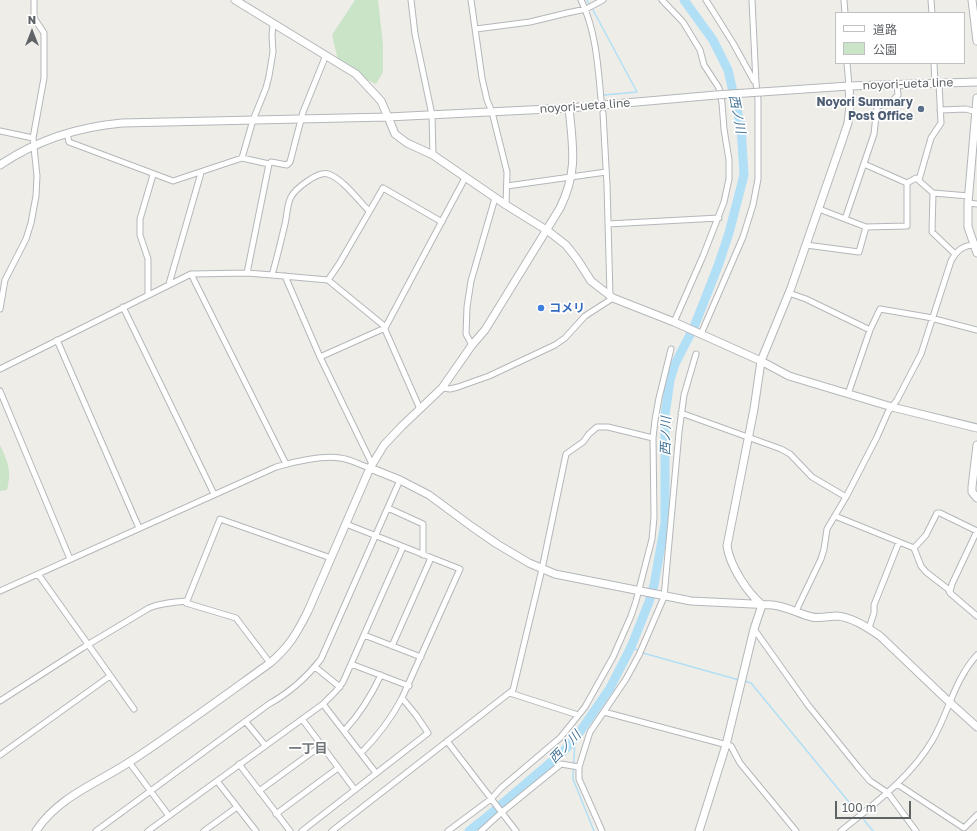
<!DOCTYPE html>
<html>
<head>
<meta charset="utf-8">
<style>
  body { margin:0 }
  #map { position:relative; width:977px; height:831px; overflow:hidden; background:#efede8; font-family:"Golos Text","Noto Sans JP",sans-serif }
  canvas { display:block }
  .legend { position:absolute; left:835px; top:12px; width:130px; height:52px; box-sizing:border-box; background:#fff; border:1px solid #bfc1c2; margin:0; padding:5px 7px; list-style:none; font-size:12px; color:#5f6366 }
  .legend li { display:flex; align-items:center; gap:8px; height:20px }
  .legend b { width:20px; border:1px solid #bfc1c2 }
  .north { position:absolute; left:12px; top:12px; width:40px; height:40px; -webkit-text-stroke:3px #fff; paint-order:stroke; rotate:0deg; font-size:11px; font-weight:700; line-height:16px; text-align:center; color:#5f6366 }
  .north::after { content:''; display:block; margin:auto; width:14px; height:18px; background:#5f6366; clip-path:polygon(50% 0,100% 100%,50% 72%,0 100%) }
  .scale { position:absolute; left:835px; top:801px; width:76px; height:18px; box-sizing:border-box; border:2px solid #5f6366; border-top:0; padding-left:5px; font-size:12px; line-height:14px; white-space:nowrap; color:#5f6366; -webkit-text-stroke:3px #fff; paint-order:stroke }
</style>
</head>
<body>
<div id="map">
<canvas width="977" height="831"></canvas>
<ul class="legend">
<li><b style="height:5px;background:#fff"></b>道路</li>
<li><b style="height:11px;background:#cae4c7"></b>公園</li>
</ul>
<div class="north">N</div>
<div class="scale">100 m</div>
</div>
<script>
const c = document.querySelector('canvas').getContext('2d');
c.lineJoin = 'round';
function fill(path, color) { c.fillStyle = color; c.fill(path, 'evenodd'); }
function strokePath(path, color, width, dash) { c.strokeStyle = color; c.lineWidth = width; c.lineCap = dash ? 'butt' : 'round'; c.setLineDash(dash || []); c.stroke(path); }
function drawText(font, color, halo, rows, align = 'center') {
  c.font = font + ' "Golos Text","Noto Sans JP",sans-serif'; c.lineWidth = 3.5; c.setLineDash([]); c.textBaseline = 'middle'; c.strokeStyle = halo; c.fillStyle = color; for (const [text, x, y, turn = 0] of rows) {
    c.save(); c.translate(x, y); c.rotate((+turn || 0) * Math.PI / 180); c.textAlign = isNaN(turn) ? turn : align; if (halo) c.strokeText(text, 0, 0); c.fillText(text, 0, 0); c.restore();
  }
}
const green = new Path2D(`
  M355 0H378L383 44V72L376 84 361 77 338 60 332 35Z
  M0 445C8 462 12 471 7 490L0 491Z`);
const stream = new Path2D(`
  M587 0 589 4
  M593 10 637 92 604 95
  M631 647 639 651
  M643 653 739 680
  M745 681 751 683 858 813
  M575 739 573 779 594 831
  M864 820 873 831`);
const river = new Path2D(`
  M469 831 488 816 563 752 577 736 610 688 631 647 649 602 654 585 665 523V415L670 380 675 364 694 327 718 266 729 233 744 175 741 127 728 70 713 40 684 0`);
const street = new Path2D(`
  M411 0 415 34 432 115 433 155
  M471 0 482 78 487 100 492 112 507 172 506 205
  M581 0C596 31 598 66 601 99
  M662 0 683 22 700 50 704 65 719 88 722 103 724 129 729 160V179L724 202 703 256 674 322
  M706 0 733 43 754 81
  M844 0 845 13
  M931 0 932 13
  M476 29 530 22 567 13 586 9 603 0
  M847 63 849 86
  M934 63 935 83
  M940 110 966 109 976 112
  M603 113 607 185 610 296
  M0 131 33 138
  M67 133 69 142 173 181 242 158 269 164 271 162 287 165 290 162 303 112 326 55
  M242 158 253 120 266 88 269 76 273 52 272 35 273 24
  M864 164 907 183
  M919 180 931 138 941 123 939 83
  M507 186 606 172
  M968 203 977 204
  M819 209 866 227 907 226V183L916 178 933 193
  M845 219 874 134 877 107 893 100 898 95 897 85
  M608 224 719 218
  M806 245 859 252 866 227
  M955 254 932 232 933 193 969 196
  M247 273 269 164
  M191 274 286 464
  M272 275C277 258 281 241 285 224 287 216 287 204 291 197 296 188 318 171 328 174 342 178 359 201 369 211
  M285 276 320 357 372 464
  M328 280 339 264 383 188 442 222
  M169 284 201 173
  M789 293 806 299 870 330
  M148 295V259L140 235V219L153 175
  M123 307 214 494
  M0 309 5 280 26 239 31 223 36 196 37 176 33 138 44 78V33L34 18V0
  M701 334 743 237 753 205 758 179V100L756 83 752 0
  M57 340 139 528
  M472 345 466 334 467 307 471 281 495 198
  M320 357 385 328 465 178
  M0 369 191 274 247 273 272 275 328 280 383 325 420 409
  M442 388 450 389 458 387 489 376 555 345 565 338 585 316 613 298
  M0 391 70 559
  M848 394 870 330 880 309 927 317 977 330
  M681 413 781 449 790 454 812 477 846 497
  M388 508 423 524V555
  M835 516 914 548 921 566 926 572 948 589 950 593 977 616
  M346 524 460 569 402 698C391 719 378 736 361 753
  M914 548 926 535 937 513H940L977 531
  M38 574 134 709
  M0 591 276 467C292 462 324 455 340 458 350 459 360 465 370 468
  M950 592 952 584 977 531
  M187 601 220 519 331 558
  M796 611 821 559 824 549 827 529 846 497 877 437 888 412 897 400 921 354 951 261C957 250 963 245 976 245
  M869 628 874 613V605L899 542
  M754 629 808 705 858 767 870 781 888 793 916 831
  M364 635 421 657
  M392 646 431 558
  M351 664 409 686
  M315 667 340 687
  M510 693 578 715
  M0 701 84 647 149 608C161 603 174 602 187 601L186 603 236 618 270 663
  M323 704 376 773
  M604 712 731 746 740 763 796 831
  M302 719 355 790
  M246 722 265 745
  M344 731C360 714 371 696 381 675
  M447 741 516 831
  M0 755 110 676
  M129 762 169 816
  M239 764 290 831
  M217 781 256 831
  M897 784 964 828 977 815
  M259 791 322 745
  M276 814 338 768
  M96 831 269 704C289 693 307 677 321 659L400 480
  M148 831 323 704 336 691 343 682 403 547
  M204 831 237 807
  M302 831 428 733 416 715 402 698
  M332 831 513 690 542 569 566 454 583 442 589 434 597 427H608L653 438
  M448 831 491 799 501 788 560 738 585 707 613 657 631 616 636 601 652 539 654 517 653 438 655 420 659 398 671 349
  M481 831 502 812 561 764 579 767
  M602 831 579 779V767L590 732 626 679 639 655 664 597 679 432 684 395 696 354
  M841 831C874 804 910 778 932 741 949 712 954 680 977 655`);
const secondary = new Path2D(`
  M235 0 356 74 381 101 388 117 569 108 716 95
  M972 0 977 41
  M761 92 849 86 977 82
  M977 98 968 203V227L977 253
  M0 165C37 140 77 127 122 123L388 117 395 134 407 143 433 155 506 205 548 231 566 245 577 259 591 281 613 298 674 322 761 361 789 376 892 407 977 428
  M977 445 972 487V492L977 498
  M370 468 400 480 429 495 471 526 497 544 529 563 555 574 691 601 773 605C788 607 799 614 812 617 820 619 829 616 837 616 852 617 868 628 880 636L945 698 977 727
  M762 605C747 592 730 566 727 546L754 409 761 361 791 288 842 141 848 123 850 106 849 86
  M36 831C59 796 98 783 131 761 178 730 224 696 270 663 289 647 297 633 308 611L370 468 384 445 402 426 442 388 472 345 485 330 560 208C578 171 573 148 569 108
  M699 831 726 745 754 629 762 605`);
const secondaryBridge = new Path2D(`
  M716 95 761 92`);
const markers = [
  [921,109,4,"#5c6f8a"],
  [541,308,4,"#3f7fe0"]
];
const streetNames = [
  ["noyori-ueta line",908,84,-2],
  ["noyori-ueta line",585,106,-4]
];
const serviceNames = [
  ["Noyori Summary",913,102],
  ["Post Office",913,116]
];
const shopNames = [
  ["コメリ",549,308]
];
const waterNames = [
  ["西ノ川",737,114,79],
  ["西ノ川",666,436,-89],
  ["西ノ川",565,747,-46]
];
const neighbourhoodNames = [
  ["一丁目",308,749]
];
fill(green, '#cae4c7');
strokePath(stream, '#b1dff6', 1.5);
strokePath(river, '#b1dff6', 9);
strokePath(street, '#b4b7ba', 7);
strokePath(secondary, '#b4b7ba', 9);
strokePath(street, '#fff', 5);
strokePath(secondary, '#fff', 7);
strokePath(secondaryBridge, '#b4b7ba', 9, []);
strokePath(secondaryBridge, '#fff', 7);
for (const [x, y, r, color] of markers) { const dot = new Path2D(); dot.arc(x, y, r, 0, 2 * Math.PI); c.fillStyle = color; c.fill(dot); strokePath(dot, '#fff', 1.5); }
drawText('12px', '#5f6366', '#fff', streetNames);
drawText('bold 12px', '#4e5e75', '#fff', serviceNames, 'right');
drawText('bold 12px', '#366cbe', '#fff', shopNames, 'left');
drawText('italic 13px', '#477697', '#fff', waterNames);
drawText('bold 13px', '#707578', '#fff', neighbourhoodNames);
</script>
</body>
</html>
